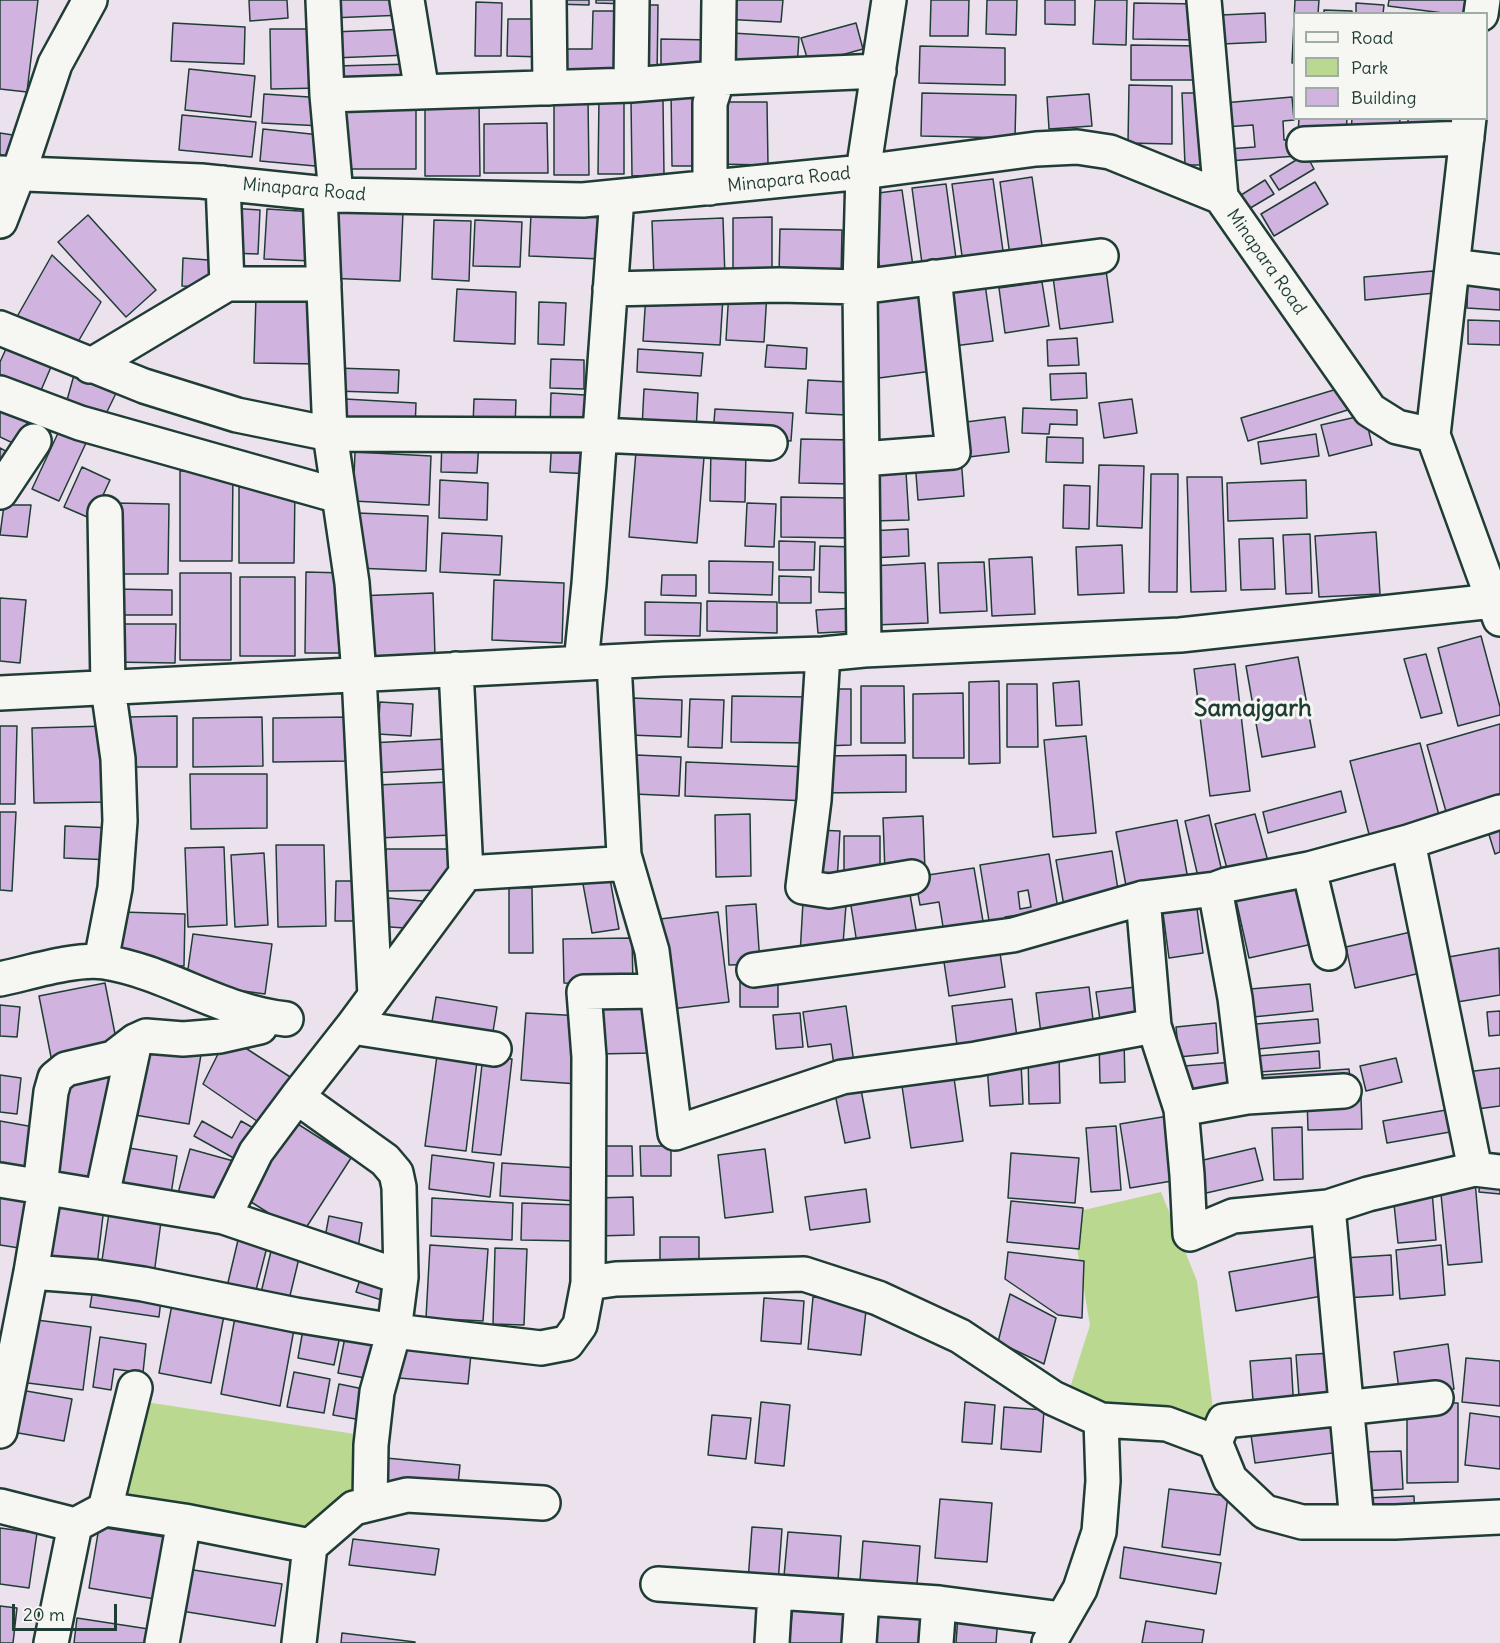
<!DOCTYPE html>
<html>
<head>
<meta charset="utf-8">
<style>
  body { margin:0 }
  #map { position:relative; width:1500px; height:1643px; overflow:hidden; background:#ebe2ed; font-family:Delius,sans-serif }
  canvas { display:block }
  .legend { position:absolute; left:1293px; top:12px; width:195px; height:108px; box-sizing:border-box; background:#f6f6f2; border:2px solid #a0aca6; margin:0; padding:8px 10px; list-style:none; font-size:18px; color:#1f3d34 }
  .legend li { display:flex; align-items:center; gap:12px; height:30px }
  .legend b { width:30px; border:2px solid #a0aca6 }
  .scale { position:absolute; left:12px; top:1604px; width:105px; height:27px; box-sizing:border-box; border:3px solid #1f3d34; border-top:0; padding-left:8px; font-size:18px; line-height:21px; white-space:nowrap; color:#1f3d34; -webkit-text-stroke:4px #f6f6f2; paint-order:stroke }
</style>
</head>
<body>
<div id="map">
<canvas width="1500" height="1643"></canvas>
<ul class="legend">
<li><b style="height:8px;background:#f6f6f2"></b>Road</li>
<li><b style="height:16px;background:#bad890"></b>Park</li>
<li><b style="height:16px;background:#d1b3e0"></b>Building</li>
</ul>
<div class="scale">20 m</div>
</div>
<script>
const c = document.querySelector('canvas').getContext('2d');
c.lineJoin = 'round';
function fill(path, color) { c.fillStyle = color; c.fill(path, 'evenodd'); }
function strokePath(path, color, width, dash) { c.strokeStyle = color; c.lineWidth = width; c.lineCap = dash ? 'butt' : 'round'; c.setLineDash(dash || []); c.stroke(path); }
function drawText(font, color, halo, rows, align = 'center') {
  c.font = font + ' Delius,sans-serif'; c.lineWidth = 6; c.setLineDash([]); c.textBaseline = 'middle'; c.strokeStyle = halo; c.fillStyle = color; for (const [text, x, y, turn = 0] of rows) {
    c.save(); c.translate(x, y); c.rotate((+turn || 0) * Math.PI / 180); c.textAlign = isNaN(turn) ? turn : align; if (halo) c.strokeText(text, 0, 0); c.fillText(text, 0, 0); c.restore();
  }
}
const green = new Path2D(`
  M1161 1192 1197 1281 1214 1417 1211 1428 1105 1415 1068 1394 1090 1325 1071 1213Z
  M139 1401 355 1434 357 1492 306 1536 114 1507Z`);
const building = new Path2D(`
  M0 0H38L27 92 0 89Z
  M249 0H287L288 18 250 21Z
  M329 0H404V15L330 18Z
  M554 0H589V5L554 4Z
  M596 0H627V4L596 3Z
  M722 0H783L781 22 721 19Z
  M931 0H969L968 36H930Z
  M987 0H1017L1016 35 986 34Z
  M1045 0H1075V25L1045 24Z
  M1095 0H1127L1126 45 1093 44Z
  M1295 0H1319L1318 14H1294V63H1292Z
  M1389 0H1473L1472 14H1451L1388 6Z
  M476 2 502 3 501 56H475Z
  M1134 3 1199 4V40L1133 39Z
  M1356 3 1384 5 1383 14H1356Z
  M633 5H658L657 78 633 77Z
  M1324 10 1352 11V14H1324Z
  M593 11H628V83L554 82V49H592Z
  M1265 13 1266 42 1222 44 1221 15Z
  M508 19H545L544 57 507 56Z
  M173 23 245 27 244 64 171 61Z
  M856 23 863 49 809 64 801 38Z
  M270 29H320L321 88 271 89Z
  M408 29 409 55 333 58 332 32Z
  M732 33 799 37 797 68 730 65Z
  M661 39 712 40V73L661 72Z
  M1131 45 1202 46V80H1131Z
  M920 46 1005 48V85L919 83Z
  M410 64V89L337 92 336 66Z
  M189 69 255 76 251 117 185 110Z
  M1129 85 1172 86V144L1128 143Z
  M671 89 706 90 707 166H672Z
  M922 93 1016 95 1015 138 921 136Z
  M1182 93H1208L1211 165H1185Z
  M264 94 324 98 322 126 262 123Z
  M1089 94 1092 126 1049 129 1047 97Z
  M1292 97 1294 120 1283 121 1284 140 1296 139 1297 156 1228 161 1227 149 1255 147 1253 125 1225 127 1223 103Z
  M343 98H416V169H343Z
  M554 98H588L589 175H554Z
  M599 98H624V174H598Z
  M479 99 480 176H425V100Z
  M631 100H663L664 175 632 176Z
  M712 102H767L768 165 712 164Z
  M182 115 256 122 252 157 179 150Z
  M1299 118H1347L1346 137 1298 134Z
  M1352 118H1400L1399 135 1351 132Z
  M1408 118H1461L1460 127 1408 123Z
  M547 123 548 173H484V124Z
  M263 129 330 136 326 167 260 161Z
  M0 133 19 136 15 169 0 167Z
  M1306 154 1314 169 1279 190 1270 176Z
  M1032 177 1043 252 1010 256 1000 182Z
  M993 179 1004 258 963 263 952 184Z
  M1265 180 1274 194 1247 210 1238 197Z
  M1315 182 1328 204 1274 236 1261 214Z
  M946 184 957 266 923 271 912 188Z
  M902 190 913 266 880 270 870 194Z
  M230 208 260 210 258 254 228 253Z
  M267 209 315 212 312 261 264 259Z
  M328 209 403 212 400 281 325 278Z
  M531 214 603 218 601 259 529 256Z
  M88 215 156 290 126 317 58 242Z
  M772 217V276L733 277V218Z
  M723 218 725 278 654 280 652 221Z
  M434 220 471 221 469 281 432 279Z
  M475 220 522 222 520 267 473 266Z
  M780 229 842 230 841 276 779 275Z
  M52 255 101 302 71 354 14 322Z
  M183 258 221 261 220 288 182 286Z
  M1106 270 1113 322 1060 329 1053 277Z
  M1433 271 1435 293 1365 300 1364 277Z
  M984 277 993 341 946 347 937 284Z
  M1468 278 1500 279V310L1467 308Z
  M1042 282 1049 326 1005 333 999 288Z
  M457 289 516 292 515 344 454 341Z
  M729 290 767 292 764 342 726 340Z
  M929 291 940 370 879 378 868 299Z
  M646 293 723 297 720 345 643 341Z
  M256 296 321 298 319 364 254 363Z
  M539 302 566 303 564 345 538 344Z
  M1468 320 1500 321V345L1468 344Z
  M1077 338 1079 365 1048 366 1047 340Z
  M10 340 54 360 39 395 0 377V362Z
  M767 345 807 348 806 369 765 367Z
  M638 349 703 353 701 376 637 372Z
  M551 359 584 360V389L550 388Z
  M77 364 121 383 102 422 64 411Z
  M336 368 399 370 398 393 335 391Z
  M1086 373 1087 398 1051 400 1050 374Z
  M808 380 849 382 846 415 806 413Z
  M1347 386 1354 408 1248 441 1241 418Z
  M644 389 698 393 696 432 642 428Z
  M551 393 585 395 584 430 550 428Z
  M345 399 416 403 415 429 344 426Z
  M474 399 516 400 515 427 473 425Z
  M1132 399 1137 433 1104 438 1099 403Z
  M0 406 29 419 17 445 0 437Z
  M1023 408 1077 410V425L1050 424 1049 434 1022 433Z
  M715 409 793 413 791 441 713 435Z
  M1365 415 1372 445 1329 456 1321 425Z
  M1005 417 1009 452 969 457 966 422Z
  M59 431 86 443 59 501 32 489Z
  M1316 434 1319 456 1261 464 1258 442Z
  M552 437 595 439 593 474 550 472Z
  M1047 437 1083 438V463L1046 462Z
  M442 439 479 441 477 473 441 472Z
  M637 439 705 445 697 543 629 537Z
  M801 439 852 440 851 484 799 483Z
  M711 447 746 448 745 502 710 501Z
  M0 448 11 454 0 476Z
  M355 452 431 456 429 505 353 501Z
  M961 457 964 496 918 500 915 461Z
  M1099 465 1144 466 1142 528 1097 526Z
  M82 467 110 480 92 519 64 507Z
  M180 471H233L232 561H180Z
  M906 472 909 520 872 521 869 474Z
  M1151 474H1178L1177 592H1149Z
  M1187 477H1222L1226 591 1191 592Z
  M440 480 488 483 487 520 439 518Z
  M1306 480 1307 518 1228 521 1227 483Z
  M1064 485 1090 486 1089 529 1063 528Z
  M239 487H295L294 563H239Z
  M781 497 851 498 850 538 781 537Z
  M113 503 169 504 168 574H113Z
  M747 503 776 504 774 547 745 546Z
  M4 505H31L27 537 0 535Z
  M358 513 428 516 426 571 356 568Z
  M908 529 909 556 871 558 869 531Z
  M1376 532 1380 594 1319 597 1315 536Z
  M442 533 502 536 500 575 440 572Z
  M1310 534 1312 593 1286 594 1283 535Z
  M1273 538 1275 589 1241 590 1239 539Z
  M779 541 815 542 814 570H779Z
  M1122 545 1124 593 1078 595 1076 547Z
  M820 546 854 547V593L819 592Z
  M1032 557 1035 614 992 616 989 559Z
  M709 561 773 562 772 595 709 593Z
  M984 562 987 611 940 613 938 563Z
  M925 563 928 623 874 625 871 566Z
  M306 572 345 573V653H305Z
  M180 573H231V660H180Z
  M662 575H696V596L661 595Z
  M779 576 811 577V603H779Z
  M240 577H295V656H240Z
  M494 580 564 583 562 643 492 640Z
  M113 589 172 590V615H113Z
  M433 593 435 656 360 659 357 596Z
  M0 598 26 600 20 663 0 661Z
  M707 601 777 602V633L707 631Z
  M645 602 701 603 700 636 645 635Z
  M857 608 858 631 818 633 816 610Z
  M111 624H176L175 663 111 662Z
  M1481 636 1500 707V715L1458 726 1438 648Z
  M1426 654 1442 713 1421 718 1404 659Z
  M1298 657 1315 747 1262 757 1246 666Z
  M1235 664 1250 791 1210 796 1194 669Z
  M999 681 1000 763 969 764V682Z
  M1079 681 1082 725 1056 726 1053 683Z
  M1007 684H1037L1038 747H1007Z
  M861 686H904L905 743H861Z
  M822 689H851V745L823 746Z
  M963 693 964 758H913V694Z
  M732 696 810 697V743L731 742Z
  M632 698 682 700 681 737 630 735Z
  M690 699 724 700 722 748 688 747Z
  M380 702 413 704 411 736 378 734Z
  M177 716V767H129L128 717Z
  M262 717 263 766 193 767V718Z
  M352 717V761L273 762V718Z
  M1500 724V808L1449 822 1427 745Z
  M0 726H17L15 804H0Z
  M107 726 109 802 34 803 32 728Z
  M1086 736 1096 833 1053 837 1044 740Z
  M445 739 447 769 372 773 370 743Z
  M1420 743 1440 819 1370 838 1350 761Z
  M636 755 681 757 679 796 634 794Z
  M906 755V792L820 793V756Z
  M686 762 810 767 809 801 685 796Z
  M190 774H267V828L191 829Z
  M451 782 453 835 377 838 375 785Z
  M1341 791 1346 812 1268 833 1263 812Z
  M0 812H16L12 891 0 890Z
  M750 814 751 876 716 877 715 815Z
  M1255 814 1269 865 1229 876 1215 824Z
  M1209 815 1223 876 1199 881 1185 821Z
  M923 816 925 871 885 872 883 818Z
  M1500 817V852L1495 854 1485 822Z
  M1177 820 1188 879 1127 891 1116 832Z
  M65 826 114 828 112 860 64 858Z
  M816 830 840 831 837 882 814 881Z
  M844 836H880V879H844Z
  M276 845H324L326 926 278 927Z
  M224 847 227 925 188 927 185 848Z
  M386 849H448V890L387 891Z
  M1112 851 1119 896 1064 906 1056 860Z
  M264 853 268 925 235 927 231 855Z
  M1049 854 1058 909 1005 917 1007 931 991 933 980 865ZM1028 890 1031 907 1020 909 1018 892Z
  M974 868 985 933 945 939 939 902 920 905 915 877Z
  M1302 876 1317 943 1249 958 1234 891Z
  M610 879 619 929 592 933 583 884Z
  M336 881H367V921H335Z
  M908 883 918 941 858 950 849 893Z
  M509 887 532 888 533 953H509Z
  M1195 894 1203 953 1169 958 1161 898Z
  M377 897 422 901 420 929 375 926Z
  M803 902 846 905 842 957 800 955Z
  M756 904 760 964 729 965 726 906Z
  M122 912 185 914 184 966 121 964Z
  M718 912 729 1002 671 1009 660 919Z
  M1415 931 1425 972 1355 988 1346 947Z
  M193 934 272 944 265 994 186 983Z
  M632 938 633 986 564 983 563 939Z
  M1499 948 1500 995 1451 1003 1443 958Z
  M1000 953 1005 987 949 996 944 962Z
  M778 972V1007H740V973Z
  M105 983 118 1049 52 1062 39 996Z
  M1310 984 1313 1011 1253 1017 1250 989Z
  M1143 986 1148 1021 1101 1027 1096 992Z
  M1089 987 1094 1028 1041 1034 1036 993Z
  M436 997 497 1007 491 1044 430 1034Z
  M1012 999 1018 1045 958 1053 952 1006Z
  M594 1000H652V1053L595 1054Z
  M0 1005 20 1007 17 1037 0 1036Z
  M846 1006 854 1063 834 1066 831 1044 808 1047 803 1012Z
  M1500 1011V1035L1489 1036 1487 1012Z
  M526 1013 583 1016 578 1084 521 1080Z
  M800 1013 803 1047 776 1049 773 1015Z
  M1318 1019 1320 1043 1258 1049 1256 1024Z
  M1216 1023 1218 1053 1179 1057 1176 1027Z
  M227 1036 301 1084 267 1128 203 1084Z
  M141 1039 202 1049 189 1124 129 1114Z
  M1124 1040 1125 1082 1100 1083 1099 1041Z
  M438 1048 478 1053 466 1151 425 1146Z
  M1319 1051 1320 1068 1258 1072 1257 1056Z
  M1059 1052 1060 1103 1029 1104 1028 1053Z
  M483 1056 512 1059 501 1155 472 1152Z
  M1396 1058 1402 1082 1366 1091 1360 1066Z
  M1234 1062 1237 1090 1187 1095 1184 1066Z
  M1021 1063 1023 1104 990 1106 987 1065Z
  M1500 1068V1106L1462 1111 1457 1073Z
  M1349 1069 1351 1086 1263 1092 1262 1075Z
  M0 1075 21 1078 17 1114 0 1112Z
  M63 1075H121L100 1183 43 1172Z
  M954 1078 963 1141 911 1148 902 1086Z
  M860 1084 870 1138 845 1143 834 1089Z
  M1361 1097 1362 1129 1308 1130 1307 1098Z
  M1446 1110 1450 1132 1387 1143 1383 1121Z
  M1174 1115 1184 1179 1130 1188 1120 1124Z
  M290 1119 351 1158 302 1234 240 1195Z
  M0 1121 45 1129 35 1183 0 1176Z
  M202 1121 232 1138 241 1121 257 1130 239 1161 194 1136Z
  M1116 1126 1121 1190 1091 1192 1086 1128Z
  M1302 1127 1303 1179 1274 1180 1272 1128Z
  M117 1146 177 1156 171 1194 111 1185Z
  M597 1146H632L633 1176H598Z
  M640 1146H671V1176H641Z
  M1255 1148 1263 1180 1202 1194 1195 1162Z
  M190 1149 237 1162 224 1209 177 1197Z
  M765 1149 773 1212 725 1218 718 1155Z
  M1011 1153 1079 1158 1075 1203 1008 1198Z
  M432 1155 494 1163 490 1197 429 1189Z
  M502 1163 578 1168 576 1201 500 1196Z
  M1480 1177 1500 1179V1194L1479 1192Z
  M1475 1181 1482 1262 1448 1265 1440 1184Z
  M866 1189 870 1222 810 1230 805 1197Z
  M0 1191 41 1198 32 1250 0 1245Z
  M1432 1191 1436 1240 1398 1243 1393 1194Z
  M52 1193 105 1199 96 1274 43 1267Z
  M633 1197 634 1235 597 1236 596 1198Z
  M432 1198 513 1203 512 1240 431 1236Z
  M1011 1201 1083 1208 1079 1249 1007 1242Z
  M522 1203 581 1205 580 1241 521 1240Z
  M110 1206 162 1214 153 1282 100 1274Z
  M329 1216 362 1223 358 1248 324 1243Z
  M239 1236 268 1243 254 1298 226 1291Z
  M660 1237H699V1271L660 1272Z
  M430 1245 488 1249 483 1321 426 1318Z
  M1441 1245 1445 1295 1400 1299 1396 1250Z
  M272 1247 300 1254 288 1304 260 1297Z
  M495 1248 527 1249 524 1325 493 1324Z
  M1008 1252 1084 1261 1082 1318 1058 1315 1005 1279Z
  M1391 1255 1393 1295 1345 1298 1343 1258Z
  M1321 1256 1328 1295 1236 1311 1229 1272Z
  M363 1270 398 1281 391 1303 356 1292Z
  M94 1282 162 1291 159 1317 90 1307Z
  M174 1294 226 1305 211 1383 159 1373Z
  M1010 1294 1056 1318 1044 1364 998 1342Z
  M813 1297 867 1302 861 1355 808 1349Z
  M764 1298 804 1301 801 1344 761 1341Z
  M238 1301 297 1313 280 1406 221 1394Z
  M29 1319 91 1327 83 1390 20 1382Z
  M304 1324 341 1331 334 1365 298 1358Z
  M346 1332 384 1339 376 1380 338 1373Z
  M100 1337 146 1344 143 1373 114 1369 111 1390 93 1387Z
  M1448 1344 1454 1389 1400 1397 1394 1352Z
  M402 1347 471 1354 468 1384 399 1378Z
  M1333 1353 1336 1407 1300 1410 1296 1355Z
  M1291 1358 1294 1412 1254 1414 1250 1361Z
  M1466 1358 1500 1361V1406L1462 1402Z
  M294 1372 330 1379 324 1413 287 1407Z
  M339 1384 373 1391 367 1421 333 1415Z
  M15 1389 72 1399 64 1441 7 1431Z
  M761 1402 790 1405 784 1466 755 1463Z
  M965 1402 995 1405 992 1444 962 1442Z
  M1407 1403H1458V1482L1407 1483Z
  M1004 1407 1044 1410 1041 1452 1001 1449Z
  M1470 1413 1500 1417V1469L1465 1465Z
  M712 1415 751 1418 746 1459 708 1455Z
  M1335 1418 1340 1452 1255 1463 1250 1428Z
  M1401 1451 1403 1489 1358 1491 1357 1452Z
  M386 1458 460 1465 457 1494 383 1487Z
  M1169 1489 1228 1496 1220 1555 1162 1547Z
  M1414 1496 1415 1519 1368 1520 1367 1498Z
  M940 1499 992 1503 987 1562 935 1558Z
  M99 1527 164 1537 155 1599 89 1588Z
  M752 1527 782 1529 778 1583 748 1581Z
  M0 1528 37 1533 29 1588 0 1584Z
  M788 1532 841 1536 838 1580 784 1576Z
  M353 1539 439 1549 435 1575 349 1565Z
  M863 1541 920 1546 917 1584 860 1580Z
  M1124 1547 1221 1563 1216 1594 1120 1578Z
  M181 1568 282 1584 275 1626 175 1610Z
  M793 1605 849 1610 846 1643H789Z
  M0 1606 17 1608 13 1643H0Z
  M869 1610 922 1615 920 1643H867Z
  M958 1615 998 1618 996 1643H956Z
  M77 1618 155 1630 153 1643H74Z
  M1146 1621 1204 1630 1202 1643H1142Z
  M342 1633 415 1642V1643H341Z`);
const minor = new Path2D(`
  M323 0 327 95 336 195
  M407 0 422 92
  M549 0 550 88
  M719 0 718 78 879 71
  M1204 0 1221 197
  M1481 14 1483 0
  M631 85 632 0
  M327 95 631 85 718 78 710 103V188
  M1469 118 1433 435 1500 619
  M1304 144 1467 138
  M0 173 201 181 336 195 583 200 863 172 1036 149 1077 147 1110 152 1221 197 1370 410 1397 427 1433 435
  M223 183 227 284H324
  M320 194 330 434 352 583 359 675 375 996
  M0 221 19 172 55 64 90 0
  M1453 266 1500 272
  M610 289 779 285 860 287 1101 256
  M0 328 144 386 237 415 330 434 599 435 770 443
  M90 366 227 284
  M0 393 80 423 339 496
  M862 459 953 452 934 277
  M0 492 34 441
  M864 650 860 287 863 172 889 0
  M823 654 814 800 803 887 829 891 912 877
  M581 663 589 584 617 197
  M456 669 466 873
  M0 693 663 659 823 654 864 650 1180 635 1493 601
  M1408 842 1475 1169
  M624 855 652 951 675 1133 842 1077 976 1059 1154 1026
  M1309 869 1329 953
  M1215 889 1235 998 1247 1097
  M1143 898 1154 1026 1181 1109 1187 1175 1190 1234 1233 1216 1328 1207 1368 1194 1475 1169 1500 1172
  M101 961 115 888 120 821 118 759 108 688 105 513
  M754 970 1013 935 1143 898 1215 889 1226 885 1309 869 1408 842 1500 812
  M0 979C29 973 75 958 104 962 168 972 220 1012 286 1019
  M352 1027 494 1049
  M1181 1109 1247 1097 1344 1091
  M0 1180 224 1217 256 1152 297 1097
  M40 1187 51 1092 55 1078 66 1069 113 1058 135 1041 146 1036 183 1039 220 1036 260 1027
  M102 1196 135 1041
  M1328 1207 1357 1522
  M224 1217 401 1277
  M31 1272 96 1277 143 1284 296 1315 394 1331 541 1348 567 1343 580 1325 588 1283 616 1279 804 1274 878 1298 960 1336 1053 1398 1101 1420 1167 1424 1215 1442 1230 1479 1265 1512 1302 1522H1395L1500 1517
  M588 1283 589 1057 584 992 657 991
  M0 1431 31 1272 45 1188
  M1215 1442 1224 1421 1436 1398
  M370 1504 371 1445 377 1392 394 1331 401 1277 399 1187 396 1173 385 1160 297 1097 352 1027 466 873 615 864 624 855 614 662
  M0 1506 75 1525 105 1509 184 1521 310 1546
  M105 1509 135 1388
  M658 1584 939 1603 1062 1619
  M51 1643 75 1525
  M162 1643 184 1521
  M299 1643 310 1546 354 1508 407 1495 543 1503
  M772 1643 775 1592
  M859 1643 862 1598
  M936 1643 939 1603
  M1049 1643 1080 1589 1099 1532 1103 1481 1101 1420`);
const streetNames = [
  ["Minapara Road",789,180,-6],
  ["Minapara Road",304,190,5],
  ["Minapara Road",1266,262,55]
];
const districtNames = [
  ["Samajgarh",1253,709]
];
fill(green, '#bad890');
fill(building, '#d1b3e0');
strokePath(building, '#1f3d34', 1.5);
strokePath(minor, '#1f3d34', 38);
strokePath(minor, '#f6f6f2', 33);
drawText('18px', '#1f3d34', '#f6f6f2', streetNames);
drawText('bold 24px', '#1f3d34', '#f6f6f2', districtNames);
</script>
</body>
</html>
